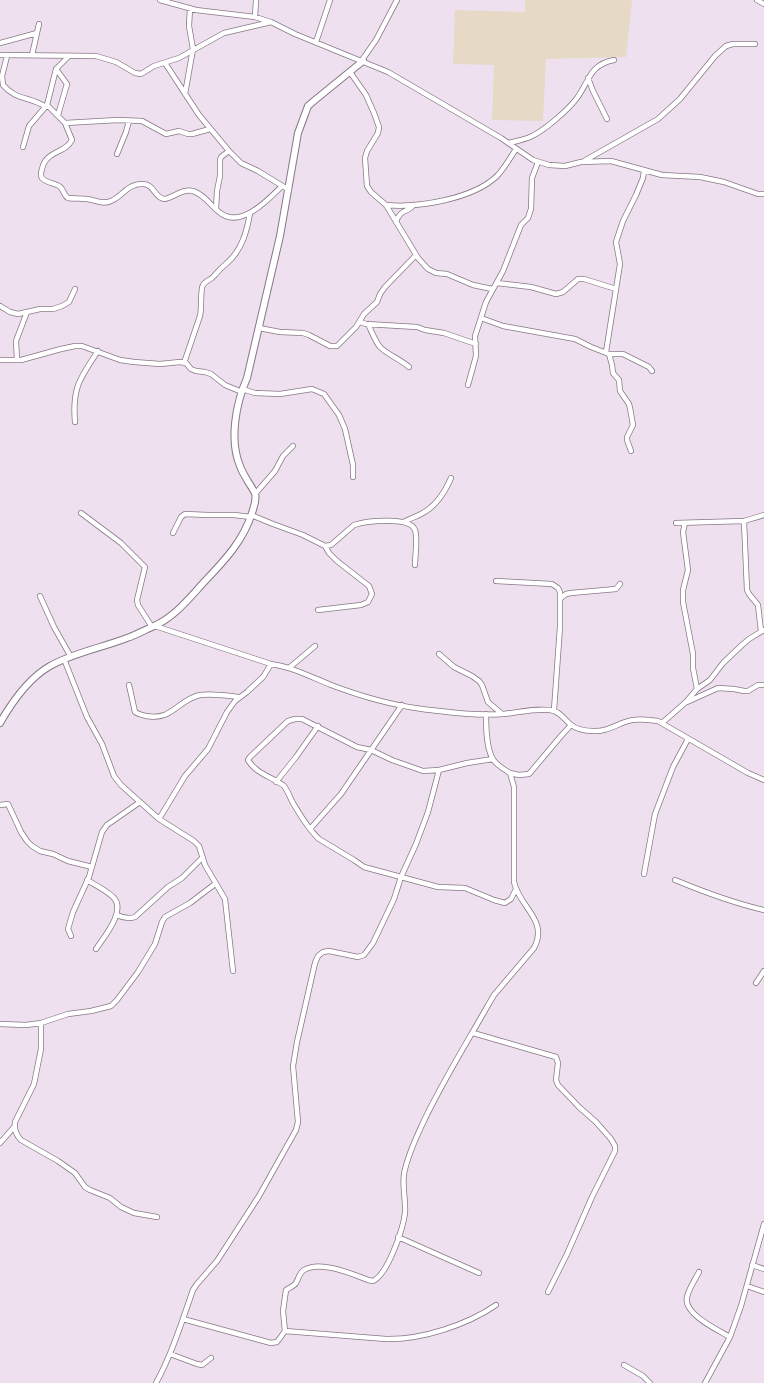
<!DOCTYPE html>
<html>
<head>
<meta charset="utf-8">
<style>
  body { margin:0 }
  canvas { display:block; background:#efe0ef }
</style>
</head>
<body>
<canvas width="764" height="1383"></canvas>
<script>
const c = document.querySelector('canvas').getContext('2d');
c.lineJoin = 'round';
function fill(path, color) { c.fillStyle = color; c.fill(path, 'evenodd'); }
function strokePath(path, color, width, dash) { c.strokeStyle = color; c.lineWidth = width; c.lineCap = dash ? 'butt' : 'round'; c.setLineDash(dash || []); c.stroke(path); }
const education = new Path2D(`
  M525 0H632L626 57 546 59 543 121 492 120 494 65 453 64 455 10 525 12Z`);
const street = new Path2D(`
  M160 0 196 10 255 17 271 22 295 34 388 72 501 138 533 160 549 165 565 166 581 162 611 161 662 175 700 177 724 182 758 194H764
  M757 0 764 4
  M255 17 256 0
  M316 42 330 0
  M0 43 37 33
  M0 55 96 56 116 62 135 73 141 74 154 66 179 58 224 33 271 22
  M32 55 39 24
  M7 56 2 76 3 85C17 101 29 96 46 107
  M362 60 376 40 397 0
  M165 63 199 115 229 151 241 163 258 171 289 190
  M56 69 67 84 58 115
  M350 72 366 95 374 113 379 127 378 133 367 151 365 158 367 186 371 192 386 205 418 258 428 269 436 273 447 274 473 285 492 289
  M588 78 593 91 607 119
  M185 94 193 49 189 26 190 8
  M47 105 65 123 72 140C65 154 46 150 42 169 41 172 40 175 42 178 46 183 54 183 59 186 64 189 63 195 68 198 74 199 81 198 87 199 95 200 103 205 111 201 123 196 128 183 143 184 154 184 154 197 164 199 173 198 183 188 193 191 204 194 211 206 219 212 240 230 268 200 282 186
  M65 123 118 120 142 121 166 134 179 131 188 134H192L210 129
  M509 143C516 141 523 140 530 137 544 131 568 110 577 98 590 80 589 65 614 60
  M23 147 29 126 47 105 56 69 69 56
  M117 154 126 132 129 121
  M584 161 658 119 680 99 715 56 726 46 733 44H755
  M386 205C418 208 473 199 497 176 504 169 510 158 516 149
  M216 209 217 191 220 176V160L221 157 229 151
  M396 222C400 209 407 213 414 205
  M497 283 531 287 556 294 563 292 578 279H584L616 289
  M0 306 10 312 18 314 40 309H53L62 306 69 302 75 289
  M481 318 503 326 575 339 591 347 609 354H623L649 367 652 371
  M360 322 366 324 417 327 425 330 444 333 476 344
  M368 324C372 332 375 341 380 347 388 355 400 359 409 367
  M259 328 280 332 303 333 309 335 330 346H337L356 327 364 314 377 302 380 294 385 287 416 255
  M606 352 620 264 616 242 623 221 636 195 643 178 644 171
  M609 354 612 365 613 373 619 380 620 391 629 404 630 408 633 425 627 437V440L631 451
  M0 360H21L61 349 75 346H82L120 360 134 362 160 364 180 362 186 363 191 369 196 371 205 372 211 374 225 385 242 392
  M17 360 16 341 27 312
  M184 363 200 316C202 309 200 289 203 285 205 281 211 280 214 276 219 270 222 267 227 263 242 250 247 231 250 213
  M468 385 476 356 475 336 477 330 486 302 503 271 521 225 528 218 531 209 532 178 538 162
  M242 389 255 393 280 394 312 389 324 394 339 415 345 429 353 465V477
  M75 422C72 388 80 378 98 351
  M255 494 275 471 283 456 293 446
  M81 513 121 543 145 567 137 600 138 605 152 627
  M251 515 273 524 303 535 325 546 331 545 354 525C366 521 410 516 415 530 418 538 415 556 415 565
  M744 521 747 590 749 594 758 605 761 631
  M404 522C409 519 415 517 421 514 435 507 445 492 451 478
  M676 523 744 521 764 515
  M685 523 683 532 688 570 683 590V602L693 654V668L697 689
  M173 533 181 517 185 514 208 515H234L251 517
  M496 581 552 584 558 588 560 592V627L554 710
  M40 596 54 627 71 657
  M561 598 566 594 571 593 616 589 620 584
  M318 610 361 605 368 602 372 594 369 586 337 561 329 553 325 546
  M155 626 271 664C292 667 311 677 331 685 360 696 391 705 422 709 448 712 477 716 503 714 516 713 542 707 554 711 561 713 565 720 570 724 576 729 586 731 593 731 605 732 614 726 625 722 636 718 647 720 658 721L748 773 764 780
  M439 654 454 667 472 676 479 681 482 685 488 702 502 714
  M64 659 87 717 102 744 114 776 121 785 159 819 194 841 199 846 205 865 225 899 233 971
  M289 668 315 646
  M129 685 135 712C138 714 142 715 146 716 173 721 177 700 200 695 213 693 228 696 240 697
  M687 702 718 688 734 689 744 691H748L758 685H764
  M662 723 686 702 697 689 710 680 723 663 742 645 749 639 764 630
  M493 759 467 763 439 770 423 771 392 760 371 750 357 747 302 719H295L288 721 250 757 248 760C256 774 273 777 284 786 288 791 290 798 293 803 300 815 308 829 319 839L354 860 364 867 438 887 465 888 494 900 505 903 511 899 516 889
  M510 773 519 775 529 774 561 736 571 725
  M276 782 296 757 318 726
  M0 805 8 804 21 832 27 841 32 846 40 851 53 854 68 861 92 867
  M159 819 185 776 208 749 227 712 235 701 247 692 263 677 271 664
  M310 829 341 794 402 705
  M644 874 655 814 673 767 688 739
  M87 880C95 885 106 890 113 897 127 910 104 937 96 949
  M675 880C704 892 733 903 764 910
  M117 915C123 918 129 919 135 917L168 887 182 878 202 858
  M71 936 68 929 73 912 89 877 102 832 107 825 140 802
  M756 983 764 971
  M41 1023V1049L34 1084 15 1122C14 1129 16 1135 21 1140L58 1161 75 1173 85 1187 90 1190 110 1198 121 1207 134 1213 157 1217
  M0 1024 26 1025 41 1023 68 1014 91 1011 111 1006 117 1000 138 972 155 944 162 922 165 917 190 903 215 884
  M473 1033 556 1057 558 1063 556 1080 558 1085 579 1107 596 1122 611 1139 615 1146V1151L592 1197 567 1254 548 1292
  M0 1143 14 1127
  M398 1237 479 1273
  M752 1265 764 1269
  M699 1272C695 1280 689 1288 687 1297 683 1314 718 1330 730 1337
  M747 1286 764 1292
  M183 1319 271 1343 277 1342 285 1331 386 1339C421 1340 467 1325 496 1305
  M285 1331 283 1311 286 1290C289 1288 294 1286 296 1283 299 1278 299 1273 304 1270 321 1260 352 1274 368 1280L373 1281C388 1274 403 1229 405 1213 406 1200 402 1187 404 1174 407 1157 415 1140 422 1125 441 1084 465 1046 487 1007L494 995 534 948C549 920 519 907 514 882V787L510 773C505 770 500 767 496 763 486 754 486 727 486 714
  M170 1354 197 1364 202 1365 211 1358
  M624 1365 643 1376 650 1383
  M156 1383C172 1354 182 1321 193 1290L197 1284 217 1261 259 1196 296 1130 298 1122 293 1066 297 1042 315 963 318 956 323 952 329 951 358 957 364 955 373 943 394 899 401 877 416 844 428 812 439 770
  M705 1383 730 1337 741 1306 764 1224`);
const secondary = new Path2D(`
  M0 723C12 702 29 678 50 666 73 653 101 648 127 638 136 635 145 630 154 626 176 616 190 597 206 580 225 560 243 541 252 513 254 506 257 500 255 493 250 484 243 475 240 466 229 440 236 403 247 378L280 236 298 133 308 106 315 100 363 61`);
fill(education, '#e6dac6');
strokePath(street, '#867886', 6);
strokePath(secondary, '#867886', 8);
strokePath(street, '#fff', 4.5);
strokePath(secondary, '#fff', 6);
</script>
</body>
</html>
